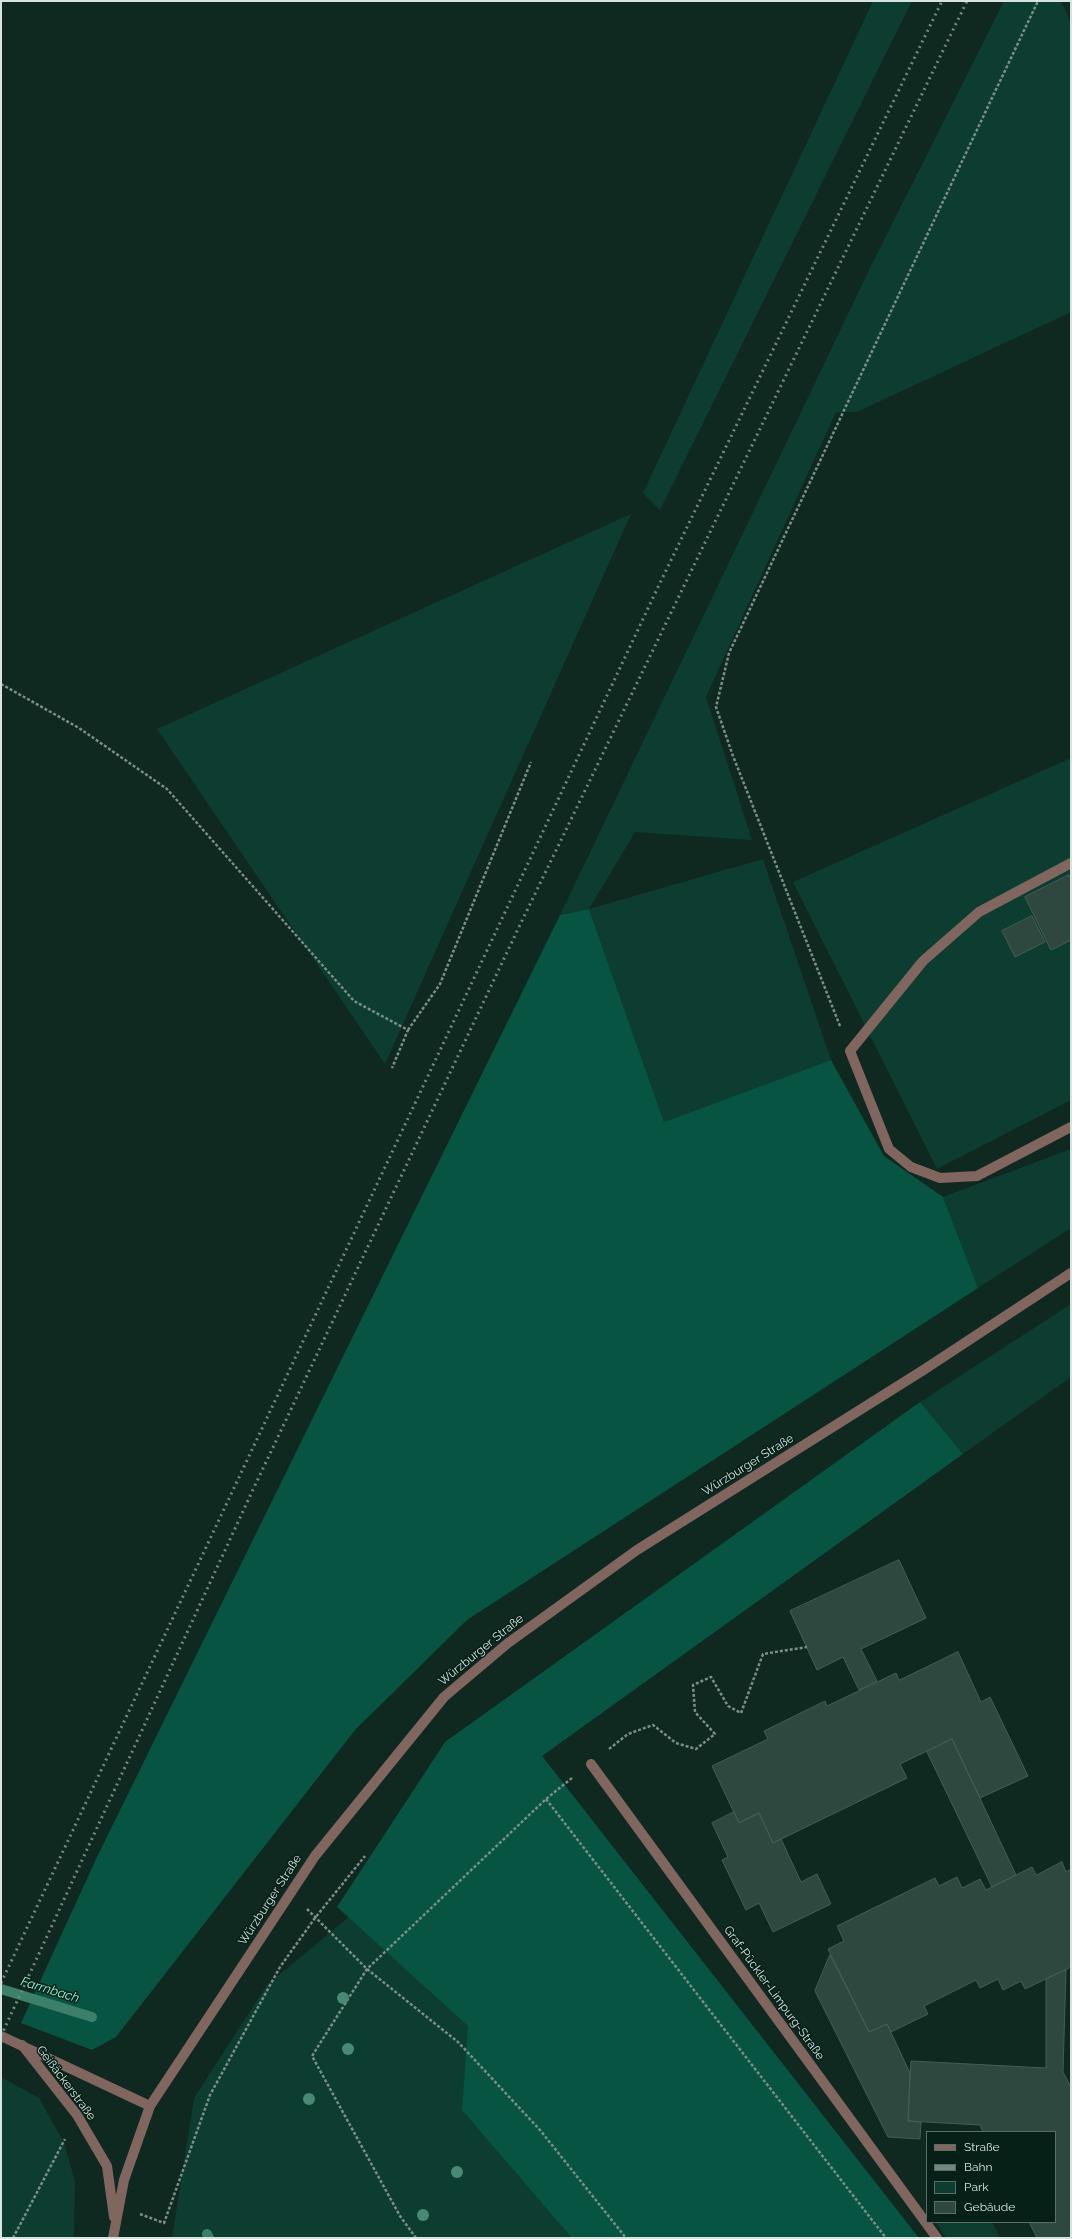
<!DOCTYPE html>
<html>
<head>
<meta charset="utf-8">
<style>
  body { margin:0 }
  #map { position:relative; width:1072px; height:2239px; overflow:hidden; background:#0f2820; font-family:Raleway,sans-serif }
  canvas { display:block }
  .frame { position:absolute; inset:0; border:2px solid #d5e4de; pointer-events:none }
  .legend { position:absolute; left:926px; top:2131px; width:130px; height:92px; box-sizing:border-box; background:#061f17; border:1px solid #596e67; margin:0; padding:5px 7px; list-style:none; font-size:12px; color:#d5e4de }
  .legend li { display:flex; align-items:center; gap:8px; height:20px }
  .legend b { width:20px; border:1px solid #596e67 }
</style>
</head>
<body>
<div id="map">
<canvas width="1072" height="2239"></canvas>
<div class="frame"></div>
<ul class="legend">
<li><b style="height:5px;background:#80665f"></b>Straße</li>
<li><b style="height:5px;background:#738780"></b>Bahn</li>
<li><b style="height:11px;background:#0d3d30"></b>Park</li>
<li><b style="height:11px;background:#2f483f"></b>Gebäude</li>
</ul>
</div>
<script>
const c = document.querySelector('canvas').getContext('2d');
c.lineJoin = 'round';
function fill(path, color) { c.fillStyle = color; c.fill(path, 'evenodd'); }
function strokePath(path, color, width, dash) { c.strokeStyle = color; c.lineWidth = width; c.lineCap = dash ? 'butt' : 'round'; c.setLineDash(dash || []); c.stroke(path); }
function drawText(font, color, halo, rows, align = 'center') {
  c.font = font + ' Raleway,sans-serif'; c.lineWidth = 3; c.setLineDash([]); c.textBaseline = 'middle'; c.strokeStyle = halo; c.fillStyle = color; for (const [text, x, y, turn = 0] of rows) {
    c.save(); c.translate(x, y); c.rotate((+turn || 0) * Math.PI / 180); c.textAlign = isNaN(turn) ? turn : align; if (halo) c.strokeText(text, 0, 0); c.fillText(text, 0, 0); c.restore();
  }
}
const green = new Path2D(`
  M873 1H912L660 510 643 493Z
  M1004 1H1061L1071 23V312L857 412H836L706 697 752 840 635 832 589 909 763 859 831 1060 664 1122 589 909 560 915 870 268Z
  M631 514 385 1064 157 729Z
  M1071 758V1100L937 1169 793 882Z
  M1071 1149V1228L978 1288 943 1197Z
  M1071 1304V1377L963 1454 920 1402Z
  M542 1756 918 2238H172L194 2098 267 1985Z
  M1 2077 39 2098 64 2143 75 2181 74 2238H1Z
  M936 2222H992L1000 2238H946Z`);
const forest = new Path2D(`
  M589 909 664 1122 831 1060 884 1156 943 1197 978 1288 467 1620 355 1730 116 2037 92 2050 21 2023 96 1859 560 915Z
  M920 1402 963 1454 542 1756 919 2238H572L462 2110 468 2026 337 1907 445 1742Z`);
const stream = new Path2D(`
  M1 1989 92 2017
  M207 2234 209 2238`);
const building = new Path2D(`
  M1069 875 1071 880V940L1051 950 1025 897Z
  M1032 916 1045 942 1015 957 1002 931Z
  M899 1560 926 1618 861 1649 877 1681 859 1690 843 1657 817 1670 790 1611Z
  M958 1652 981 1702 990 1697 1028 1776 980 1798 952 1739 900 1764 907 1778 773 1843 759 1813 739 1823 712 1766 768 1739 764 1731 825 1701 827 1706 896 1673 899 1680Z
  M952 1739 1016 1875 992 1887 927 1752Z
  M734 1812 739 1823 759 1813 773 1843 781 1839 801 1882 817 1874 831 1904 773 1932 759 1903 746 1910 722 1860 728 1857 712 1823Z
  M1062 1862 1066 1872 1071 1869V1967L1025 1989 1021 1981 1003 1990 998 1979 980 1988 976 1980 924 2006 928 2014 891 2032 887 2024 869 2032 828 1949 844 1941 837 1926 935 1878 939 1886 957 1877 962 1888 980 1879 986 1890 1032 1867 1036 1875Z
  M830 1955 869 2032 887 2024 910 2073 908 2121 921 2122 920 2139 888 2137 815 1991Z
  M1066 1970 1063 2072 1071 2087V2238H1037L1029 2222H1055V2132H983L980 2125 908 2121 911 2061 1046 2068V1979Z`);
const path = new Path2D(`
  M1 684 79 728 167 789 354 1001 408 1030 392 1068
  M840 1026 733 756 716 707 729 653 1038 1
  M408 1030 440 984 531 762
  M609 1749 628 1734 653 1725 676 1743 696 1749 715 1734 695 1712 693 1685 711 1677 728 1706 741 1713 763 1654 807 1647
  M546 1799 886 2238
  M307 1909 367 1969 458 2042 540 2130 626 2238
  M140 2214 164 2223 210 2095 280 1967 315 1918 365 1856
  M13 2238 65 2139
  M416 2238 400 2216 312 2056 367 1969 546 1799 572 1778`);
const minor = new Path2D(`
  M1071 863 979 912 923 961 850 1051 889 1149 911 1167 940 1178 977 1176 1071 1127
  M591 1764 937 2238
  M1 2036 150 2106
  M22 2045 77 2115 107 2166 114 2217
  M113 2238 124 2180 150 2106 315 1856 444 1697 508 1643 637 1550 925 1369 1071 1273`);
const rail = new Path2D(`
  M1 1983 659 585 942 1
  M1 2036 250 1496 518 929 967 1`);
const trees = [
  [343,1998],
  [348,2049],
  [309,2099],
  [457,2172],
  [423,2215]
];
const streetNames = [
  ["Würzburger Straße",748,1465,-32],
  ["Würzburger Straße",481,1650,-39],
  ["Würzburger Straße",270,1900,-57],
  ["Graf-Pückler-Limpurg-Straße",774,1993,54],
  ["Geißäckerstraße",66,2083,53]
];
const waterNames = [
  ["Farrnbach",50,1990,17]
];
fill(green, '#0d3d30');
fill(forest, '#065441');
strokePath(stream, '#3d806a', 10);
fill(building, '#2f483f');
strokePath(building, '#445e55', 1);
strokePath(path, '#7b8f88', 2.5, [3, 2]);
strokePath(minor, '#80665f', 10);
strokePath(rail, '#738780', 3, [2, 4]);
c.fillStyle = '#478974';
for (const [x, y] of trees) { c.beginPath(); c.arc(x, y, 6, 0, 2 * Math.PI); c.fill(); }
drawText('12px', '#d5e4de', '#061f17', streetNames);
drawText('italic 13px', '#94f9d7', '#061f17', waterNames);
</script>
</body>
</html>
